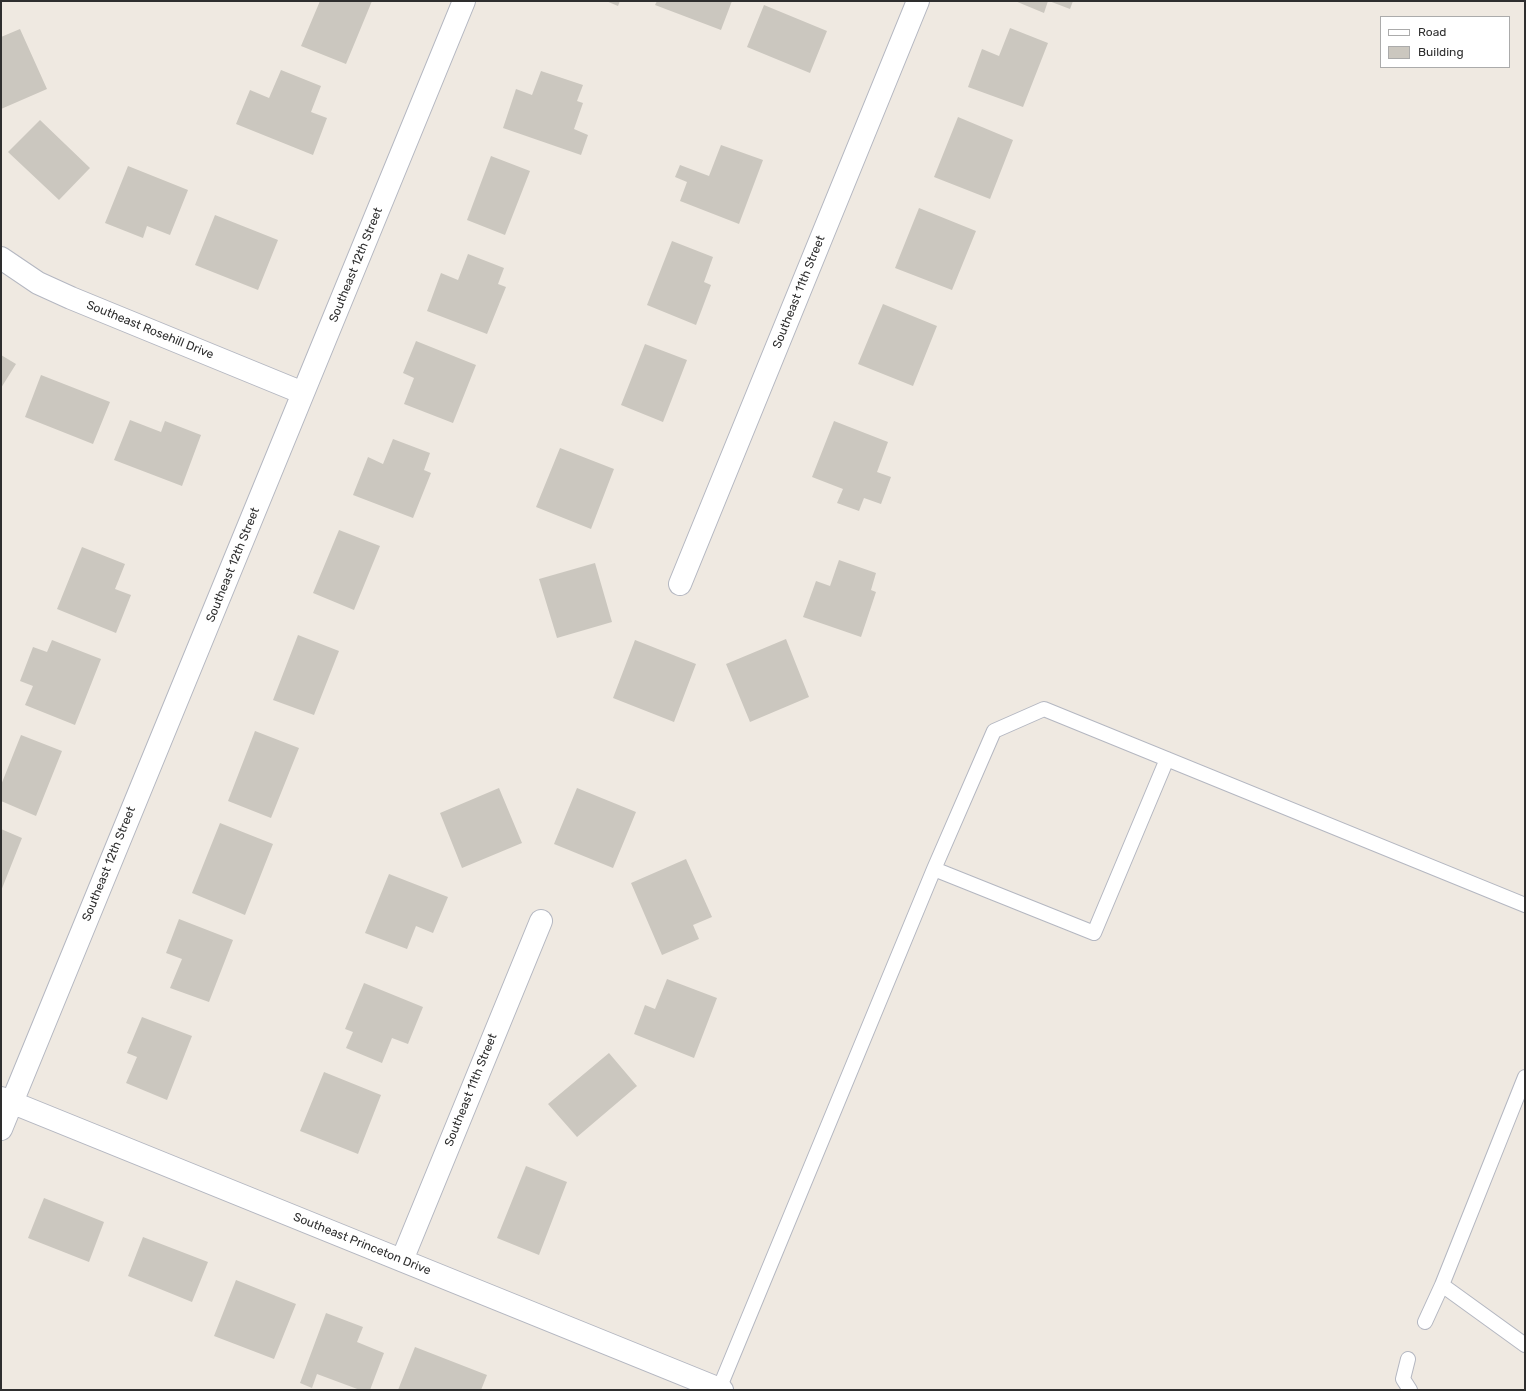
<!DOCTYPE html>
<html>
<head>
<meta charset="utf-8">
<style>
  body { margin:0 }
  #map { position:relative; width:1526px; height:1391px; overflow:hidden; background:#efe9e1; font-family:Rubik,sans-serif }
  canvas { display:block }
  .frame { position:absolute; inset:0; border:2px solid #2e2e2e; pointer-events:none }
  .legend { position:absolute; left:1380px; top:16px; width:130px; height:52px; box-sizing:border-box; background:#fff; border:1px solid #ababab; margin:0; padding:5px 7px; list-style:none; font-size:12px; color:#2e2e2e }
  .legend li { display:flex; align-items:center; gap:8px; height:20px }
  .legend b { width:20px; border:1px solid #ababab }
</style>
</head>
<body>
<div id="map">
<canvas width="1526" height="1391"></canvas>
<div class="frame"></div>
<ul class="legend">
<li><b style="height:5px;background:#fff"></b>Road</li>
<li><b style="height:11px;background:#cbc7bf"></b>Building</li>
</ul>
</div>
<script>
const c = document.querySelector('canvas').getContext('2d');
c.lineJoin = 'round';
function fill(path, color) { c.fillStyle = color; c.fill(path, 'evenodd'); }
function strokePath(path, color, width, dash) { c.strokeStyle = color; c.lineWidth = width; c.lineCap = dash ? 'butt' : 'round'; c.setLineDash(dash || []); c.stroke(path); }
function drawText(font, color, halo, rows, align = 'center') {
  c.font = font + ' Rubik,sans-serif'; c.lineWidth = 3; c.setLineDash([]); c.textBaseline = 'middle'; c.strokeStyle = halo; c.fillStyle = color; for (const [text, x, y, turn = 0] of rows) {
    c.save(); c.translate(x, y); c.rotate((+turn || 0) * Math.PI / 180); c.textAlign = isNaN(turn) ? turn : align; if (halo) c.strokeText(text, 0, 0); c.fillText(text, 0, 0); c.restore();
  }
}
const building = new Path2D(`
  M320 1H372L346 64 301 46Z
  M606 1H620L618 6Z
  M657 1H732L721 30 655 5Z
  M1015 1H1048L1044 13Z
  M1049 1H1073L1070 9Z
  M764 5 827 31 810 73 747 47Z
  M1010 28 1048 43 1023 107 968 87 982 49 999 56Z
  M20 29 47 89 1 109V37Z
  M281 70 321 86 311 112 327 118 313 155 236 124 250 90 269 98Z
  M541 71 583 85 577 101 583 103 574 129 588 135 581 155 503 128 516 89 532 95Z
  M958 117 1013 140 990 199 934 177Z
  M40 120 90 168 59 200 8 152Z
  M721 145 763 160 739 224 680 201 687 182 675 177 680 165 709 176Z
  M491 156 530 171 505 235 467 220Z
  M128 166 188 190 170 235 147 226 143 238 105 223Z
  M919 208 976 231 952 290 895 268Z
  M215 215 278 240 258 290 195 265Z
  M672 241 713 257 704 282 711 285 696 325 647 305Z
  M468 254 504 268 498 284 506 287 487 334 427 311 441 273 458 280Z
  M883 304 937 326 913 386 858 364Z
  M416 341 476 365 453 423 404 404 414 378 403 373Z
  M645 344 687 360 663 422 621 405Z
  M1 355 16 364 1 388Z
  M41 375 110 402 93 444 25 417Z
  M130 420 161 432 165 421 201 435 182 486 114 460Z
  M834 421 888 442 877 472 891 477 881 504 864 498 859 511 837 503 843 489 812 477Z
  M393 439 430 453 424 470 431 473 413 518 353 495 368 457 383 464Z
  M560 448 614 469 591 529 536 507Z
  M339 530 380 546 354 610 313 593Z
  M82 547 125 564 115 589 131 595 116 633 57 609Z
  M839 560 876 573 871 590 876 592 861 637 803 617 816 581 830 586Z
  M595 563 612 622 557 638 539 579Z
  M298 635 339 651 314 715 273 700Z
  M786 639 809 697 750 722 726 664Z
  M52 640 101 659 75 725 25 705 33 686 20 681 33 647 47 652Z
  M635 640 696 664 674 722 613 698Z
  M255 731 299 748 271 818 228 801Z
  M21 735 62 751 36 816 1 801V785Z
  M499 788 522 843 462 868 440 813Z
  M577 788 636 812 613 868 554 844Z
  M220 823 273 844 245 915 192 893Z
  M1 829 22 838 1 891Z
  M686 859 712 917 693 925 699 939 662 955 631 883Z
  M389 874 448 897 433 933 416 926 407 949 365 933Z
  M179 919 233 940 209 1002 170 988 182 959 166 953Z
  M667 979 717 998 694 1058 634 1034 645 1005 655 1009Z
  M364 983 423 1007 408 1044 392 1038 382 1063 346 1048 353 1032 345 1029Z
  M142 1017 192 1036 167 1100 126 1083 137 1057 127 1053Z
  M609 1053 637 1086 577 1137 548 1104Z
  M324 1072 381 1095 358 1154 300 1131Z
  M526 1166 567 1182 539 1255 497 1238Z
  M44 1198 104 1222 89 1262 28 1238Z
  M143 1237 208 1262 192 1302 128 1276Z
  M236 1280 296 1304 274 1359 214 1336Z
  M326 1313 363 1327 357 1342 384 1353 370 1390H360L317 1374 312 1388 300 1383Z
  M415 1347 487 1375 481 1390H398Z`);
const lane = new Path2D(`
  M934 869 1094 933 1167 759
  M1525 1077 1442 1285 1525 1345
  M1425 1322 1442 1285
  M1408 1359 1403 1379 1410 1390
  M719 1389 934 869 994 731 1044 709 1525 905`);
const street = new Path2D(`
  M1 258 38 283 71 298 303 393
  M680 584 918 1
  M1 1098 722 1390
  M1 1129 464 1
  M402 1260 541 921`);
const streetNames = [
  ["Southeast 12th Street",356,265,-68],
  ["Southeast 11th Street",799,292,-68],
  ["Southeast Rosehill Drive",150,330,22],
  ["Southeast 12th Street",233,565,-68],
  ["Southeast 12th Street",109,864,-68],
  ["Southeast 11th Street",471,1090,-68],
  ["Southeast Princeton Drive",362,1244,22]
];
fill(building, '#cbc7bf');
strokePath(lane, '#b4b7c1', 16);
strokePath(street, '#b4b7c1', 24);
strokePath(lane, '#fff', 14);
strokePath(street, '#fff', 22);
drawText('12px', '#2e2e2e', '#fff', streetNames);
</script>
</body>
</html>
